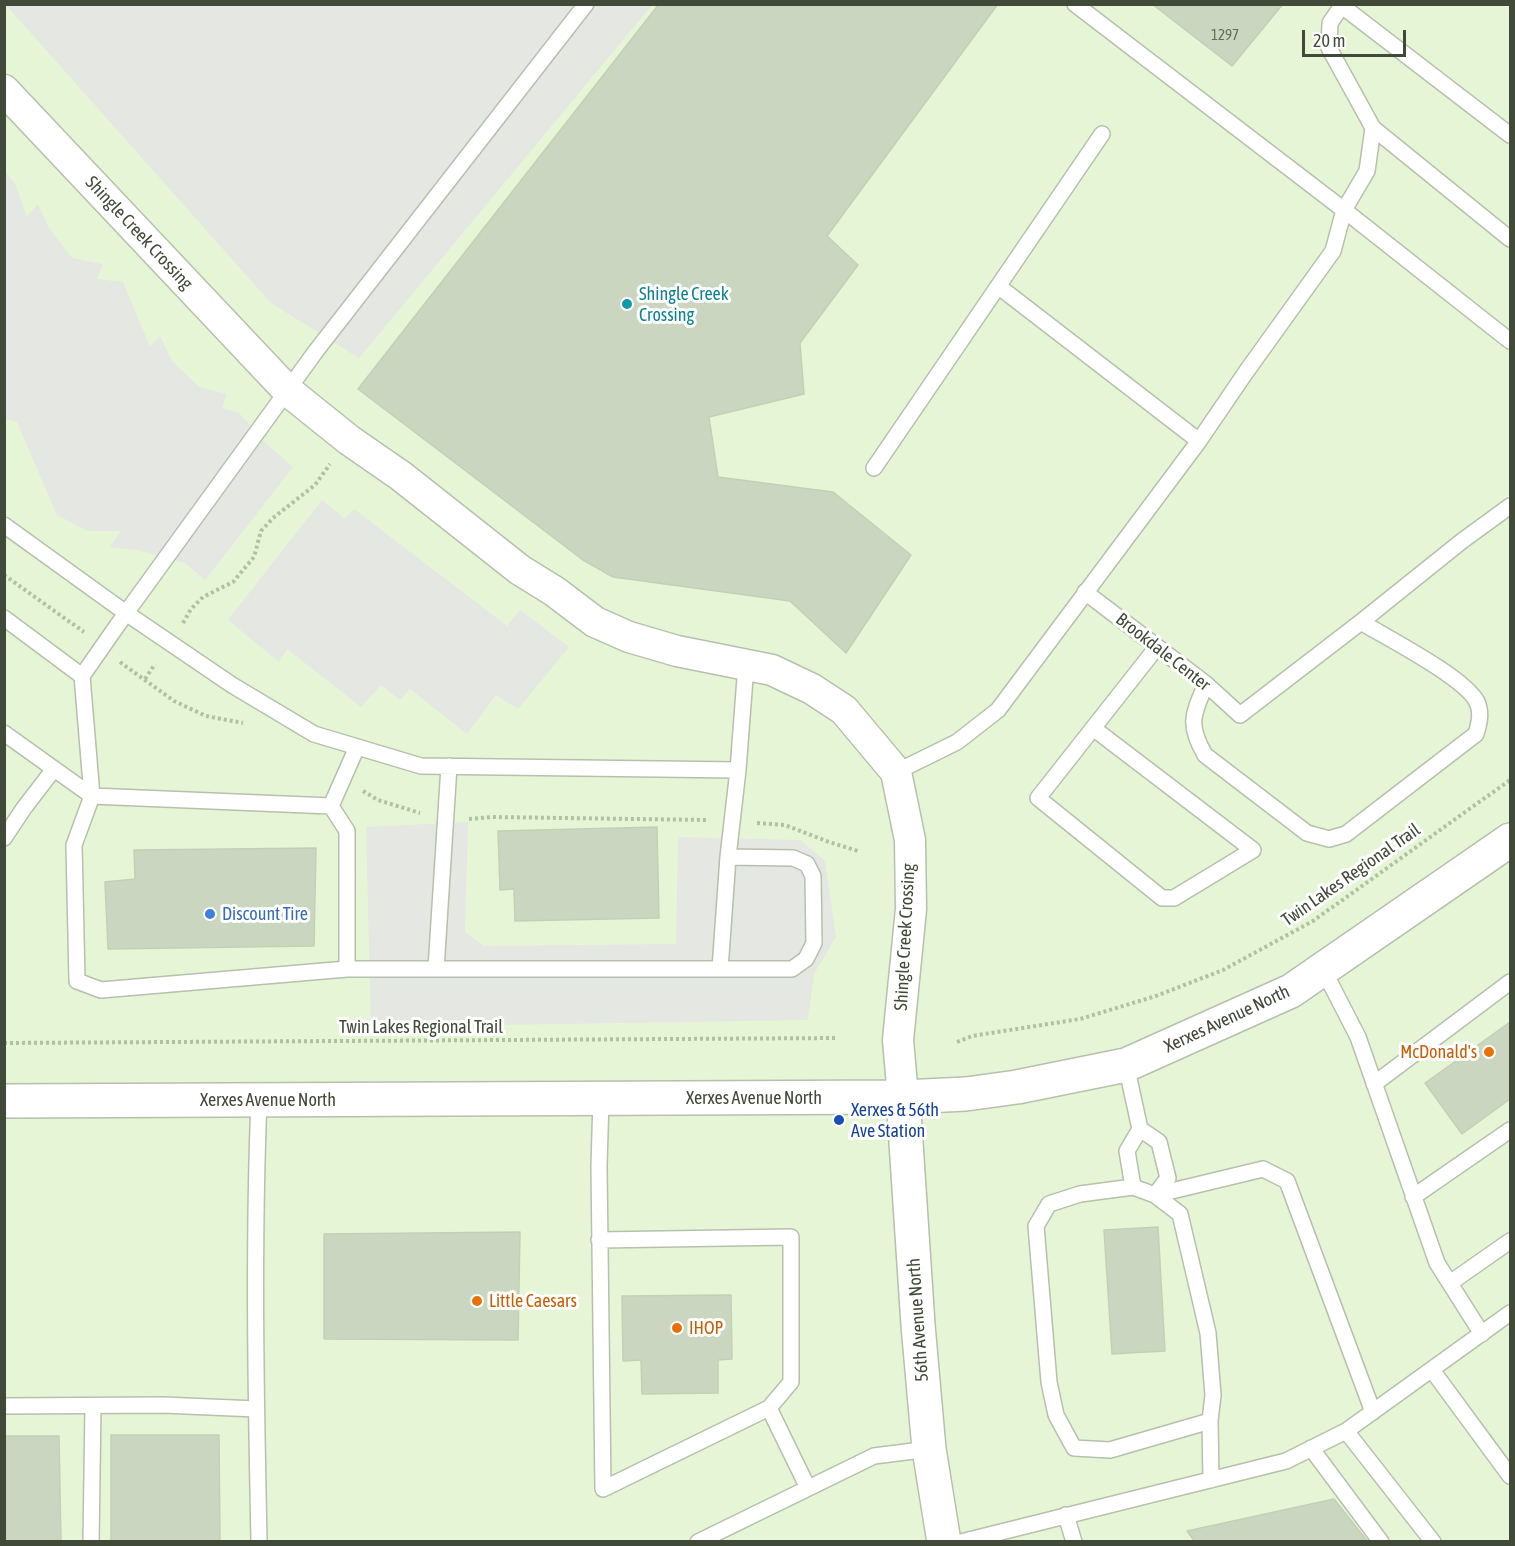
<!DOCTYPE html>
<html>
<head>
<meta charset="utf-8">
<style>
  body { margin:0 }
  #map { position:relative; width:1515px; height:1546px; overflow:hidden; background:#eff5eb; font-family:"Asap Condensed",sans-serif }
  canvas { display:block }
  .frame { position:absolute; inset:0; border:6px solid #414939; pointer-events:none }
  .scale { position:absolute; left:1302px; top:30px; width:104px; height:27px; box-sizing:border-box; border:3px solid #414939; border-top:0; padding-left:8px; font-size:18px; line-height:21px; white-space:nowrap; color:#414939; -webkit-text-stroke:4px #fff; paint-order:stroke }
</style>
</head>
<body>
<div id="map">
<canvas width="1515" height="1546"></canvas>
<div class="frame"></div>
<div class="scale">20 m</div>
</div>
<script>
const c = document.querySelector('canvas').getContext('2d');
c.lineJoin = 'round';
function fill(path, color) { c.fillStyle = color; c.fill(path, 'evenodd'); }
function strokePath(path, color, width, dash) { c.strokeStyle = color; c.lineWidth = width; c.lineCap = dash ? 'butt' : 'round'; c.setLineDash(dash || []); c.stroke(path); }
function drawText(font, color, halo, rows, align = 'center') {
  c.font = font + ' "Asap Condensed",sans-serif'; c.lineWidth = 6; c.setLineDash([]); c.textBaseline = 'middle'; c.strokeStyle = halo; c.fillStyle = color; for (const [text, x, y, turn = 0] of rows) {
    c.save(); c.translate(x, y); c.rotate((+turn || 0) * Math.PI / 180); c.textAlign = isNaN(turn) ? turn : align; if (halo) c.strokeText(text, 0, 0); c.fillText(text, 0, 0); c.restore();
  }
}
const commercial = new Path2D(`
  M5 5H1510V1541H5Z`);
const parking = new Path2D(`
  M6 5H652L359 358 271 303Z
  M4 171 15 184 27 217 38 204 49 228 72 258 103 264 97 279 123 282 150 347 160 336 172 361 199 387 227 394 222 408 238 412 271 448 293 467 205 580 185 563 137 550 110 547 121 531H88L57 515 17 422 5 419Z
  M322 500 345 519 354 509 507 626 520 610 569 647 518 709 496 695 467 734 410 689 400 700 381 685 361 707 287 649 279 662 228 620Z
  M468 822 465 932 484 946 676 944 678 837 800 840 825 861 836 937 814 974 808 1020 371 1027 366 827Z`);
const building = new Path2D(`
  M659 4H998L827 236 858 265 800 343 804 394 709 417 718 477 833 492 911 555 846 653 790 601 613 577 583 560 358 389Z
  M1152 4H1283L1232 66Z
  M657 827 659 918 515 921 514 889 500 890 498 831Z
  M316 848 314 946 108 949 105 882 135 879 134 850Z
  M1510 1022V1099L1462 1134 1425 1083Z
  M1158 1227 1165 1351 1112 1354 1104 1230Z
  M520 1232 518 1340 324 1339V1234Z
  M731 1295 732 1359 718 1360V1393L642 1394 641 1360 623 1361 622 1296Z
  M111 1435H219L220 1542H111Z
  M4 1436H59L61 1542H4Z
  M1334 1499 1368 1542H1195L1187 1531Z`);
const path = new Path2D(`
  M4 575 84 632
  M183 623 191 609 203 597 233 582 254 557 261 531 273 518 315 485 330 464
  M120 662 174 701 206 716 243 723
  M145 679 155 664
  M363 791 378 800 420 813
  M469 819 492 817 707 820
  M757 823 785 825 829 842 858 851
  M957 1042 972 1036 1080 1019 1156 996 1223 970 1313 921 1510 780
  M4 1043 838 1038`);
const service = new Path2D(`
  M586 4 316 351 126 613 232 685 314 734 421 766 738 770 746 665
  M1075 4 1344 210 1510 341
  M1342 6 1510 135
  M1373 128 1510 239
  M998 286 1199 441
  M874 468 1102 134
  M4 525 126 613 82 676 92 796 4 733
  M1085 592 1206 684 1240 715 1361 622 1462 541 1510 506
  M4 618 82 676
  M1206 684C1193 714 1187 724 1205 755L1307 833 1329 839 1346 834 1476 734C1479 724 1482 713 1477 702 1464 677 1387 638 1361 622
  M1093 728 1253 850 1174 898H1162L1038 798 1157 647
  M896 772 957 742 998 710 1199 441 1246 372 1333 251 1344 210 1367 171 1373 128 1329 48 1330 23 1343 4
  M331 806 347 831V969L101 990 77 981 74 845 92 796 331 806 357 747
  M4 838 24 808 54 769
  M347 969H792L806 959 814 943 813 876 807 864 793 858 728 857 738 770
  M436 969 449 766
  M720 969 728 857
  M1323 969 1358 1037 1437 1263 1482 1334
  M1126 1065 1140 1129 1127 1151 1133 1187 1080 1194 1049 1204 1036 1226 1049 1382 1056 1415 1074 1448 1110 1450 1210 1421 1213 1395 1208 1333 1180 1214 1155 1195 1168 1178 1159 1142 1140 1129
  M1374 1084 1510 982
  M601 1099 599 1166 603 1489 769 1408 808 1488
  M259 1100C253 1247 256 1394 259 1542
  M1133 1187 1155 1195 1263 1169 1287 1181 1373 1412
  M1413 1197 1510 1130
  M599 1240 791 1237V1382L769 1408
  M1450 1283 1510 1241
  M1432 1370 1510 1476
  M4 1406 163 1405 256 1409
  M1210 1421 1211 1480
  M1346 1431 1433 1542
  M1311 1448 1381 1542
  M1066 1515 1074 1542
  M91 1542 93 1406
  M698 1542 874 1456 929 1449
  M961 1542 1286 1461 1346 1431 1510 1313`);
const minor = new Path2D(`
  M4 90 288 391 349 440 401 476 520 570 554 591 595 622 629 637 677 651 772 670 812 689 844 710 896 772 910 840 911 909 898 1040 903 1097`);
const tertiary = new Path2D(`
  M903 1097 918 1325 929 1449 944 1542
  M4 1101 903 1097 966 1094 1017 1087 1126 1065 1291 991 1510 840`);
const markers = [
  [627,304,6,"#0f9aa8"],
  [210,914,6,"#3f7fe0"],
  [1489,1052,6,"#e8710a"],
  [839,1120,6,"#1a4fb4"],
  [477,1301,6,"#e8710a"],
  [677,1328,6,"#e8710a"]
];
const numberNames = [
  ["1297",1225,35]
];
const streetNames = [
  ["Shingle Creek Crossing",139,233,47],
  ["Brookdale Center",1163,652,38],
  ["Twin Lakes Regional Trail",1351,875,-35],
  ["Shingle Creek Crossing",905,937,-87],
  ["Xerxes Avenue North",1227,1019,-25],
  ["Twin Lakes Regional Trail",421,1027],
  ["Xerxes Avenue North",754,1098],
  ["Xerxes Avenue North",268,1100],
  ["56th Avenue North",918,1320,-94]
];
const cultureNames = [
  ["Shingle Creek",639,294],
  ["Crossing",639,315]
];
const shopNames = [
  ["Discount Tire",222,914]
];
const foodNames = [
  ["McDonald's",1477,1052,"right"],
  ["Little Caesars",489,1301],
  ["IHOP",689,1328]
];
const transitNames = [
  ["Xerxes & 56th",851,1110],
  ["Ave Station",851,1131]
];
fill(commercial, '#e7f5d7');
fill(parking, '#e4e7e2');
fill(building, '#cbd6c0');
strokePath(building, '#c2d1b4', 1.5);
strokePath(service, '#b6c0ad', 18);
strokePath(minor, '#b6c0ad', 33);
strokePath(tertiary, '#b6c0ad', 36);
strokePath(path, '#afc29f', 4, [3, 3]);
strokePath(service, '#fff', 15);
strokePath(minor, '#fff', 30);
strokePath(tertiary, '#fff', 33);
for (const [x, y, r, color] of markers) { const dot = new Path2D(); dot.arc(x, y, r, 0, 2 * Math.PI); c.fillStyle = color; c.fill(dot); strokePath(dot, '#fff', 2); }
drawText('15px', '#646c5b', null, numberNames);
drawText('18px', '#414939', '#fff', streetNames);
drawText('18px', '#0d838f', '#fff', cultureNames, 'left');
drawText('18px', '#366cbe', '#fff', shopNames, 'left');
drawText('18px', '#c56008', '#fff', foodNames, 'left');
drawText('18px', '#164399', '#fff', transitNames, 'left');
</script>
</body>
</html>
